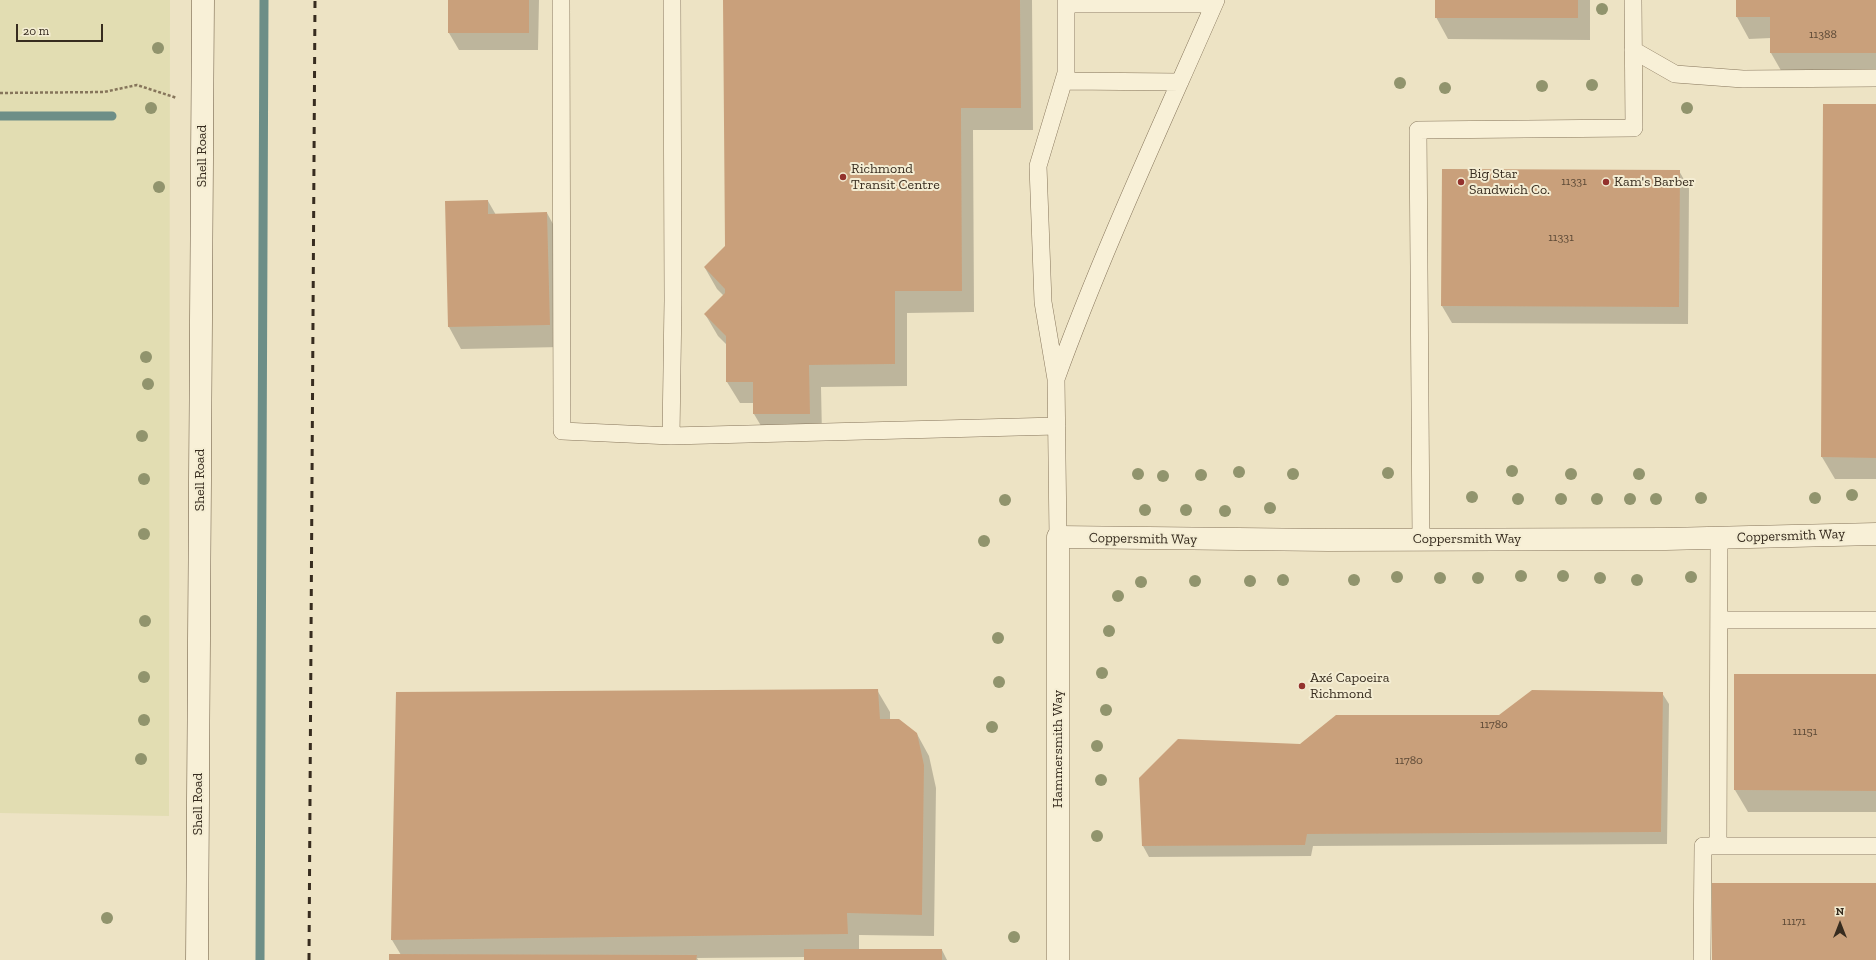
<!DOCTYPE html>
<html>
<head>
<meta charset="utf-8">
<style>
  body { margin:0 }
  #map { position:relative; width:1876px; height:960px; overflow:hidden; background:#ede3c4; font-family:"Zilla Slab",serif }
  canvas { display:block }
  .north { position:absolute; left:1820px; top:904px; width:40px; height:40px; -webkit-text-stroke:3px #f4edd3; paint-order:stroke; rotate:0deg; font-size:11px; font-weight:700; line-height:16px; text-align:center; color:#372c1f }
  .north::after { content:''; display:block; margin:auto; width:14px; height:18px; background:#372c1f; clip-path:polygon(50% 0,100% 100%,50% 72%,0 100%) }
  .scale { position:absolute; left:16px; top:24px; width:87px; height:18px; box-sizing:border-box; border:2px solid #372c1f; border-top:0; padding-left:5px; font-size:12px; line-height:14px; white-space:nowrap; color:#372c1f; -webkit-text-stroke:3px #f4edd3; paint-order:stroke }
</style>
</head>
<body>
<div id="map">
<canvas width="1876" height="960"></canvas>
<div class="north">N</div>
<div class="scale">20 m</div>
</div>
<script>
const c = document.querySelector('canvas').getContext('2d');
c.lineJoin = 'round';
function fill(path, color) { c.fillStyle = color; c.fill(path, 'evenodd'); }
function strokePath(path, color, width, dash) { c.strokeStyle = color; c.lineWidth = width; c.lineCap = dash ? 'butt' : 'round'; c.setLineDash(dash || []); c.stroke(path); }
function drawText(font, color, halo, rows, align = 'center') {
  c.font = font + ' "Zilla Slab",serif'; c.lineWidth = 4; c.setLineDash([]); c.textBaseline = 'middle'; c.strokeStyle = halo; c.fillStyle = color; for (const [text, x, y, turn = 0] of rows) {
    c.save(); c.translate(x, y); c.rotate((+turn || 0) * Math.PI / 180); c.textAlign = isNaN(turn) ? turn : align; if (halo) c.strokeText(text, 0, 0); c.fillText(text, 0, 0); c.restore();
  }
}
const farmland = new Path2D(`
  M0 0H170L169 816 0 813Z`);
const shadow = new Path2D(`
  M449 0H539L538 50H459L449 33Z
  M724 0H1032L1033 130H973L974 312 907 313V386L821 387 822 435 767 436 754 414V403H740L727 382V345L718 336 705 314 724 296 717 289 705 268 726 246Z
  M1436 0H1590V40L1448 39 1436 17Z
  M1737 0H1876V75L1783 74 1771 53V38L1749 39 1737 17Z
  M1824 105H1876V479H1835L1822 457Z
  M1679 171 1689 188 1688 324 1452 323 1442 306Z
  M488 201 496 215 547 213 559 235 562 347 461 349 449 327 446 202Z
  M1735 675H1876V812H1748L1735 790Z
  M877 690 890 712V720L917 734 929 756 936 788 934 936 859 935V950H942L947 960H805V957L697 958 698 960H390L401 955 392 940Z
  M1662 693 1669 704 1667 844 1313 846 1311 856 1149 857 1143 846 1300 746Z`);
const stream = new Path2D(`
  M0 116H112
  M260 960 264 0`);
const building = new Path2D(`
  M448 0H529V33H448Z
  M723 0H1020L1021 108H961L962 291H895V364L809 365 810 414H753V382H726V336L704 314 725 293V289L704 267 725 246Z
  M1435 0H1578V18H1435Z
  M1736 0H1876V53H1770V17H1736Z
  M1823 104H1876V458L1821 457Z
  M1442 169 1680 170 1679 307 1441 306Z
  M488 200V214L547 212 550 325 448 327 445 201Z
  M1734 674H1876V791L1734 790Z
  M878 689 880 719H899L917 733 924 765 922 915 847 913 848 934 391 940 396 692Z
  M1532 690 1663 692 1661 832 1307 834 1305 845 1142 846 1139 778 1178 739 1300 744 1336 715H1499Z
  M1712 883H1876V960H1712Z
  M804 949H942V960H804Z
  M389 954 697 955 696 960H389Z`);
const path = new Path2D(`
  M0 93 104 92 137 85 177 98`);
const lane = new Path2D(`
  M561 0 562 431 671 436 1057 426
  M1066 0V73L1038 166 1043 302 1056 379C1103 250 1161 126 1216 0
  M1066 4H1214
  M1633 50 1675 74 1743 79 1876 78
  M1064 81 1180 82
  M1056 379 1058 537
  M671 436 673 300 672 0
  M1719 539 1718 846H1876
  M1421 540 1418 130 1634 128 1633 0
  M1719 620H1876
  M1702 960 1703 846H1718`);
const street = new Path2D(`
  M1058 960V537L1328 540 1666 539 1876 534`);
const secondary = new Path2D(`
  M197 960 203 0`);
const rail = new Path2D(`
  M309 960 315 0`);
const trees = [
  [1602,9],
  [158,48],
  [1400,83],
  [1592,85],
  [1542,86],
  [1445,88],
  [151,108],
  [1687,108],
  [159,187],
  [146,357],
  [148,384],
  [142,436],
  [1512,471],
  [1239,472],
  [1388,473],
  [1138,474],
  [1293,474],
  [1571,474],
  [1639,474],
  [1201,475],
  [1163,476],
  [144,479],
  [1852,495],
  [1472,497],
  [1701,498],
  [1815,498],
  [1518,499],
  [1561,499],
  [1597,499],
  [1630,499],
  [1656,499],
  [1005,500],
  [1270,508],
  [1145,510],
  [1186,510],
  [1225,511],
  [144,534],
  [984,541],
  [1521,576],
  [1563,576],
  [1397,577],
  [1691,577],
  [1440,578],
  [1478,578],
  [1600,578],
  [1283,580],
  [1354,580],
  [1637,580],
  [1195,581],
  [1250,581],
  [1141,582],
  [1118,596],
  [145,621],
  [1109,631],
  [998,638],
  [1102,673],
  [144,677],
  [999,682],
  [1106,710],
  [144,720],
  [992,727],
  [1097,746],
  [141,759],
  [1101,780],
  [1097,836],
  [107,918],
  [1014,937]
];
const markers = [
  [843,177,4,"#93322d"],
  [1461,182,4,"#93322d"],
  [1606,182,4,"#93322d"],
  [1302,686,4,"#93322d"]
];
const numberNames = [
  ["11388",1823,35],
  ["11331",1574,182],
  ["11331",1561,238],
  ["11780",1494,725],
  ["11151",1805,732],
  ["11780",1409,761],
  ["11171",1794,922]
];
const streetNames = [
  ["Shell Road",202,156,-90],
  ["Shell Road",200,480,-90],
  ["Coppersmith Way",1791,536,-2],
  ["Coppersmith Way",1143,539,1],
  ["Coppersmith Way",1467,539],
  ["Hammersmith Way",1058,749,-90],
  ["Shell Road",198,804,-90]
];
const poiNames = [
  ["Richmond",851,169],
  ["Transit Centre",851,185],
  ["Big Star",1469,174],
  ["Sandwich Co.",1469,190],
  ["Kam's Barber",1614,182],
  ["Axé Capoeira",1310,678],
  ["Richmond",1310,694]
];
fill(farmland, '#e2ddb2');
fill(shadow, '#0003');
strokePath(stream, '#6d8e87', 9);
fill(building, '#c9a07b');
strokePath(lane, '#86755b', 18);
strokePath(street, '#86755b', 23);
strokePath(secondary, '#68563e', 23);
strokePath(path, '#86755b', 2.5, [3, 2]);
strokePath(lane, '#f8f0d7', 17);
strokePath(street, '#f8f0d7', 22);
strokePath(secondary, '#f8f0d7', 22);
strokePath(rail, '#372c1f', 3, [7, 7]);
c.fillStyle = '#91946d';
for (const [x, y] of trees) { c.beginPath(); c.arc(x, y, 6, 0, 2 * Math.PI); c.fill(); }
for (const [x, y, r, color] of markers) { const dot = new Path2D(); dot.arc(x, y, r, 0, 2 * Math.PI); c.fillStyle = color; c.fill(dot); strokePath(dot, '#f4edd3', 1.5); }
drawText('12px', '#5c4936', null, numberNames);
drawText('14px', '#372c1f', '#f4edd3', streetNames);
drawText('14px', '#372c1f', '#f4edd3', poiNames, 'left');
</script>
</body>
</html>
